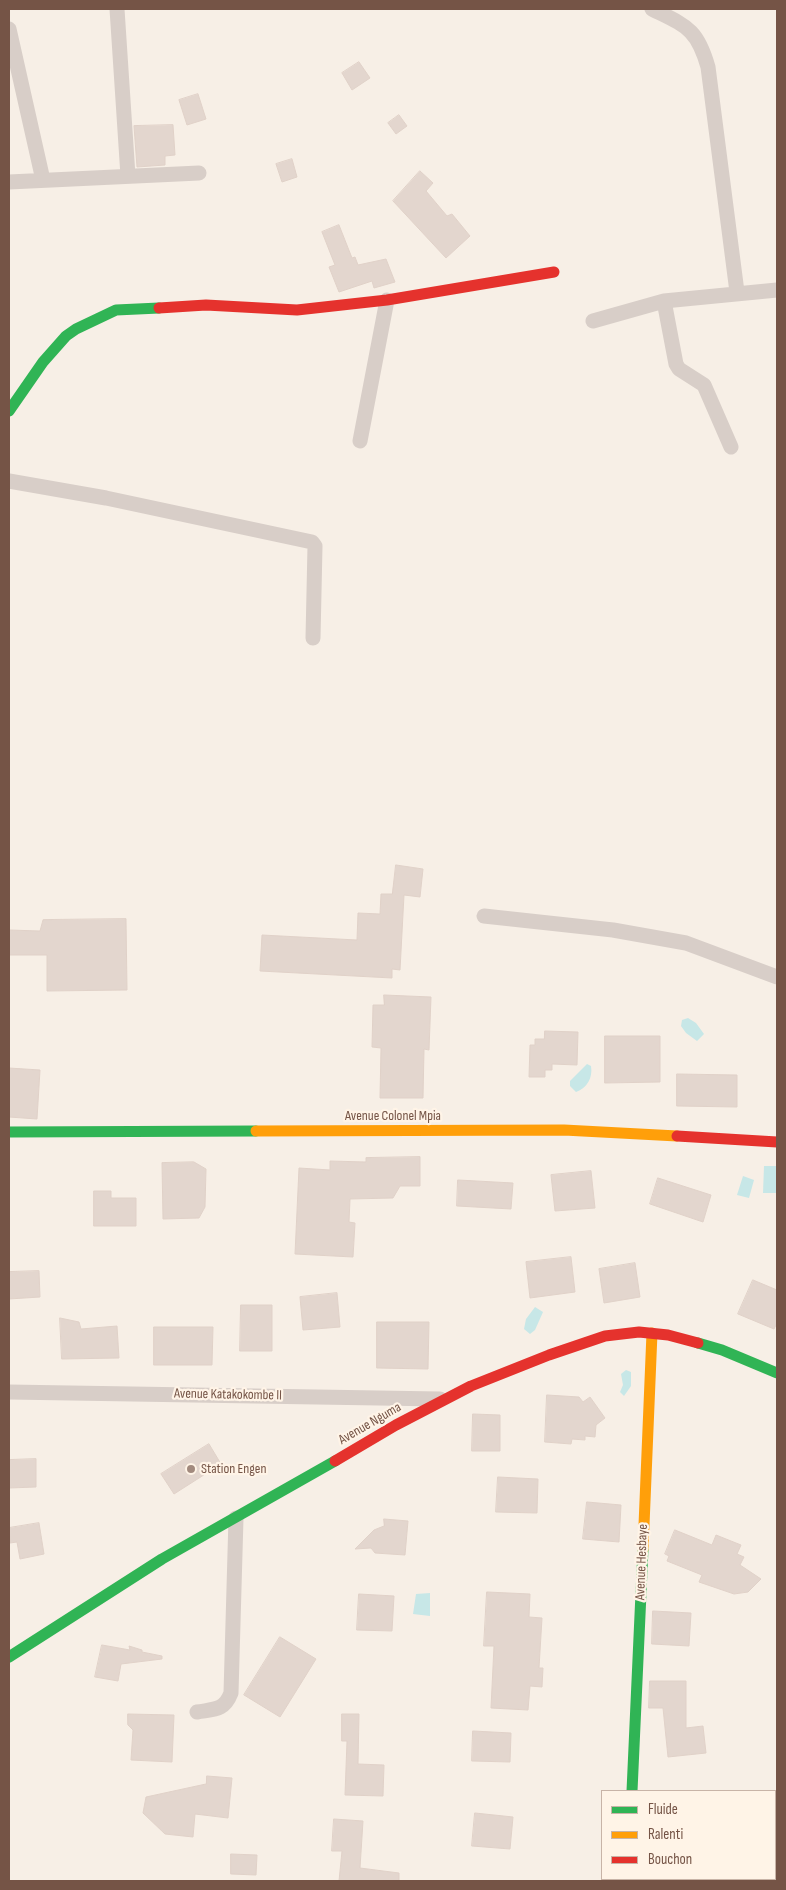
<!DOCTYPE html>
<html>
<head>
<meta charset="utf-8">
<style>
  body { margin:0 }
  #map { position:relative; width:786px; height:1890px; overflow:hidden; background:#f7efe6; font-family:"Sofia Sans Condensed",sans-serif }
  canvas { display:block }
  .frame { position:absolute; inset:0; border:10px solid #755446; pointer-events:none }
  .legend { position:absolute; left:601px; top:1790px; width:175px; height:90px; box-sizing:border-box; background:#fff4e7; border:1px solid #c8b4a7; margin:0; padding:6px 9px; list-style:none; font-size:15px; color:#755446 }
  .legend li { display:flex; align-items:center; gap:10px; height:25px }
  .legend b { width:25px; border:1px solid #c8b4a7 }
</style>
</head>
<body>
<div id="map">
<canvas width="786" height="1890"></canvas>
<div class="frame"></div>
<ul class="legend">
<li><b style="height:6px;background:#30b455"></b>Fluide</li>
<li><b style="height:6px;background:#ff9f0a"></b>Ralenti</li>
<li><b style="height:6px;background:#e5322d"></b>Bouchon</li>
</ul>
</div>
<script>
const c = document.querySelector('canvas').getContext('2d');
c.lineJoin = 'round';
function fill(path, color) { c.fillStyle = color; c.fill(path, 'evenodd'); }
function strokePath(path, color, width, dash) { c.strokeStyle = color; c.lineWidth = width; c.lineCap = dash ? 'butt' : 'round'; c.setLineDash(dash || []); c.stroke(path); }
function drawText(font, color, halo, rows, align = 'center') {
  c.font = font + ' "Sofia Sans Condensed",sans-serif'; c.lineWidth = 4.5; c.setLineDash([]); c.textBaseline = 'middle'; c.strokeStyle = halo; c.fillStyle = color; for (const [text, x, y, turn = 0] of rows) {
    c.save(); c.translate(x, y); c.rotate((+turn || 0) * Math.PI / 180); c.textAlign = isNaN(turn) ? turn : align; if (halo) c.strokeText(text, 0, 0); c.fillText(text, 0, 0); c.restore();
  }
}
const water = new Path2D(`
  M688 1018 696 1023 704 1034 697 1041 686 1033 681 1026 682 1020Z
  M587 1064 591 1066C593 1078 587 1088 576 1092L570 1086V1081Z
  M764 1166H777V1193H763Z
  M743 1176 754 1180 749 1198 737 1195Z
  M535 1307 543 1312 535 1330 530 1334 524 1329 526 1319Z
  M626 1370 631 1372V1386L624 1396 620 1392 623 1385 621 1374Z
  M430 1593V1616L413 1614 416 1594Z`);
const building = new Path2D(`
  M359 62 370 78 352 90 342 73Z
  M198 94 206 119 187 125 179 100Z
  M399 115 407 126 396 134 388 123Z
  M173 125 175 155 165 156V165L137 167 134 126Z
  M292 159 297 177 282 182 276 164Z
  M420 171 433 183 426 191 447 216 452 214 470 236 446 258 393 201Z
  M339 225 352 258 355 257 358 265 386 259 395 282 374 288 372 281 339 292 329 267 335 265 322 232Z
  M396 865 423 869 420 897 404 895 400 970 392 969V978L260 971 262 935 357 940 358 913 380 914 381 894H392Z
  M126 919 127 990 47 991V955H9V930L40 931 43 920Z
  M384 995 431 997 429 1050 424 1049 423 1098H380L381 1048 372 1047 373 1005H384Z
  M545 1031 578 1032 577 1065 552 1064V1070H545V1077H529L530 1045H535V1039H544Z
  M605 1036H660V1082L605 1083Z
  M9 1068 40 1070 37 1119 9 1117Z
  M677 1074 737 1075V1107L677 1106Z
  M420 1157V1186H400L393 1198 350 1199 349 1222 355 1223 353 1257 295 1254 299 1168 330 1170V1161L366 1162V1158Z
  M194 1162 206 1169 205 1207 199 1218 163 1219 162 1163Z
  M591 1171 595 1208 555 1211 551 1175Z
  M658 1178 711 1195 703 1222 650 1204Z
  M458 1180 513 1183 511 1209 457 1206Z
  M94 1191H111V1198H136V1226H94Z
  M571 1257 575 1292 530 1298 526 1262Z
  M635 1263 640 1297 604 1303 599 1269Z
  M39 1271 40 1297 9 1299V1272Z
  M753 1280 777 1290V1323L774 1329 738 1314Z
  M337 1293 340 1327 303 1330 300 1297Z
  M241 1305H272V1351H240Z
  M60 1318 79 1322 81 1329 117 1326 119 1358 62 1359Z
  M377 1322H429L428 1369 377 1368Z
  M154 1327H213L212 1365H154Z
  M547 1395 579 1397 583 1402 590 1397 605 1418 596 1425 595 1437 585 1436V1440L572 1439 571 1444 545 1442Z
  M473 1414 500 1415V1451H472Z
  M209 1444 221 1464 174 1494 161 1474Z
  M36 1459V1487L9 1488V1460Z
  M498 1477 538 1479 537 1513 496 1512Z
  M587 1502 621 1505 619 1542 583 1539Z
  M384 1519 408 1521 405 1555 375 1553 371 1548 355 1549 374 1530 384 1526Z
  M39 1523 44 1554 20 1559 17 1542 10 1543 9 1528Z
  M675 1530 712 1545 716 1535 741 1545 737 1554 744 1557 740 1565 761 1579 748 1592 734 1594 699 1582 702 1575 667 1561 669 1556 665 1554Z
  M487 1592 530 1594 529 1617 542 1618 539 1668H543L542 1687 530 1686 528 1710 491 1708 494 1646H484Z
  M359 1594 394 1596 392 1631 357 1630Z
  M653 1611 691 1613 689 1646 652 1644Z
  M280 1637 316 1659 280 1717 244 1695Z
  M102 1645 130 1650 129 1646 142 1650V1652L162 1656V1659L121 1664 118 1681 95 1677Z
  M650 1681H686V1728L703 1726 706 1753 668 1757 663 1708H649Z
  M128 1714 174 1715 172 1762 131 1760 133 1730 128 1725Z
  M342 1714H359L358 1764 384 1765 383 1796 345 1795 347 1741H342Z
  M473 1731 511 1733 510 1762 472 1761Z
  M207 1776 232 1778 228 1818 195 1814 193 1837 165 1834 143 1813 146 1797 206 1784Z
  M475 1813 513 1817 510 1849 472 1846Z
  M334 1819 363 1821 360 1868 399 1873V1881H339L342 1851H332Z
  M231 1854 257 1855 256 1875 231 1874Z`);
const street = new Path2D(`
  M117 9 128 176
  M652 9C686 26 697 28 708 67L737 292
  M9 29 43 180
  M9 182 199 173
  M664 301 676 364 679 369 704 385 731 447
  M593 321 664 301 777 290
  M360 441 387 300
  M9 481 106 498 312 542 315 546 313 638
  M484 916 613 930 686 943 777 977
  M9 1392 440 1399
  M197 1712C214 1709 224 1711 231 1693L236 1518
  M627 1881V1879`);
const fast = new Path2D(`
  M9 411 43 362 66 336 76 329 116 310 159 308
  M9 1132 256 1131
  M698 1343 722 1350 777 1373
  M9 1657 162 1559 335 1461
  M632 1791 643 1549`);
const slow = new Path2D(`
  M256 1131 564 1130 677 1136
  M643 1549 652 1333`);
const jam = new Path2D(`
  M159 308 206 305 297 310 387 300 554 272
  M677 1136 777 1142
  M335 1461 396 1425 471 1386 549 1355 605 1336 639 1332 668 1335 698 1343`);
const markers = [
  [191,1469,5,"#a28a7e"]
];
const streetNames = [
  ["Avenue Colonel Mpia",393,1116],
  ["Avenue Katakokombe II",228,1395,1],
  ["Avenue Nguma",370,1424,-30],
  ["Avenue Hesbaye",642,1562,-88]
];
const poiNames = [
  ["Station Engen",201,1469]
];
fill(water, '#c7e7e7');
fill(building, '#e3d6ce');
strokePath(building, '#e0d1c8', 1);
strokePath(street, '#d8cec8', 15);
strokePath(fast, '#30b455', 11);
strokePath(slow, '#ff9f0a', 11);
strokePath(jam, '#e5322d', 11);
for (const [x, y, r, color] of markers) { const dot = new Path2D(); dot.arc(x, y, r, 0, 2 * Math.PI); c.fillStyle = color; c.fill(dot); strokePath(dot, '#fff4e7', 2); }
drawText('14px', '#755446', '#fff4e7', streetNames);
drawText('14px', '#755446', '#fff4e7', poiNames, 'left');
</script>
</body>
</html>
